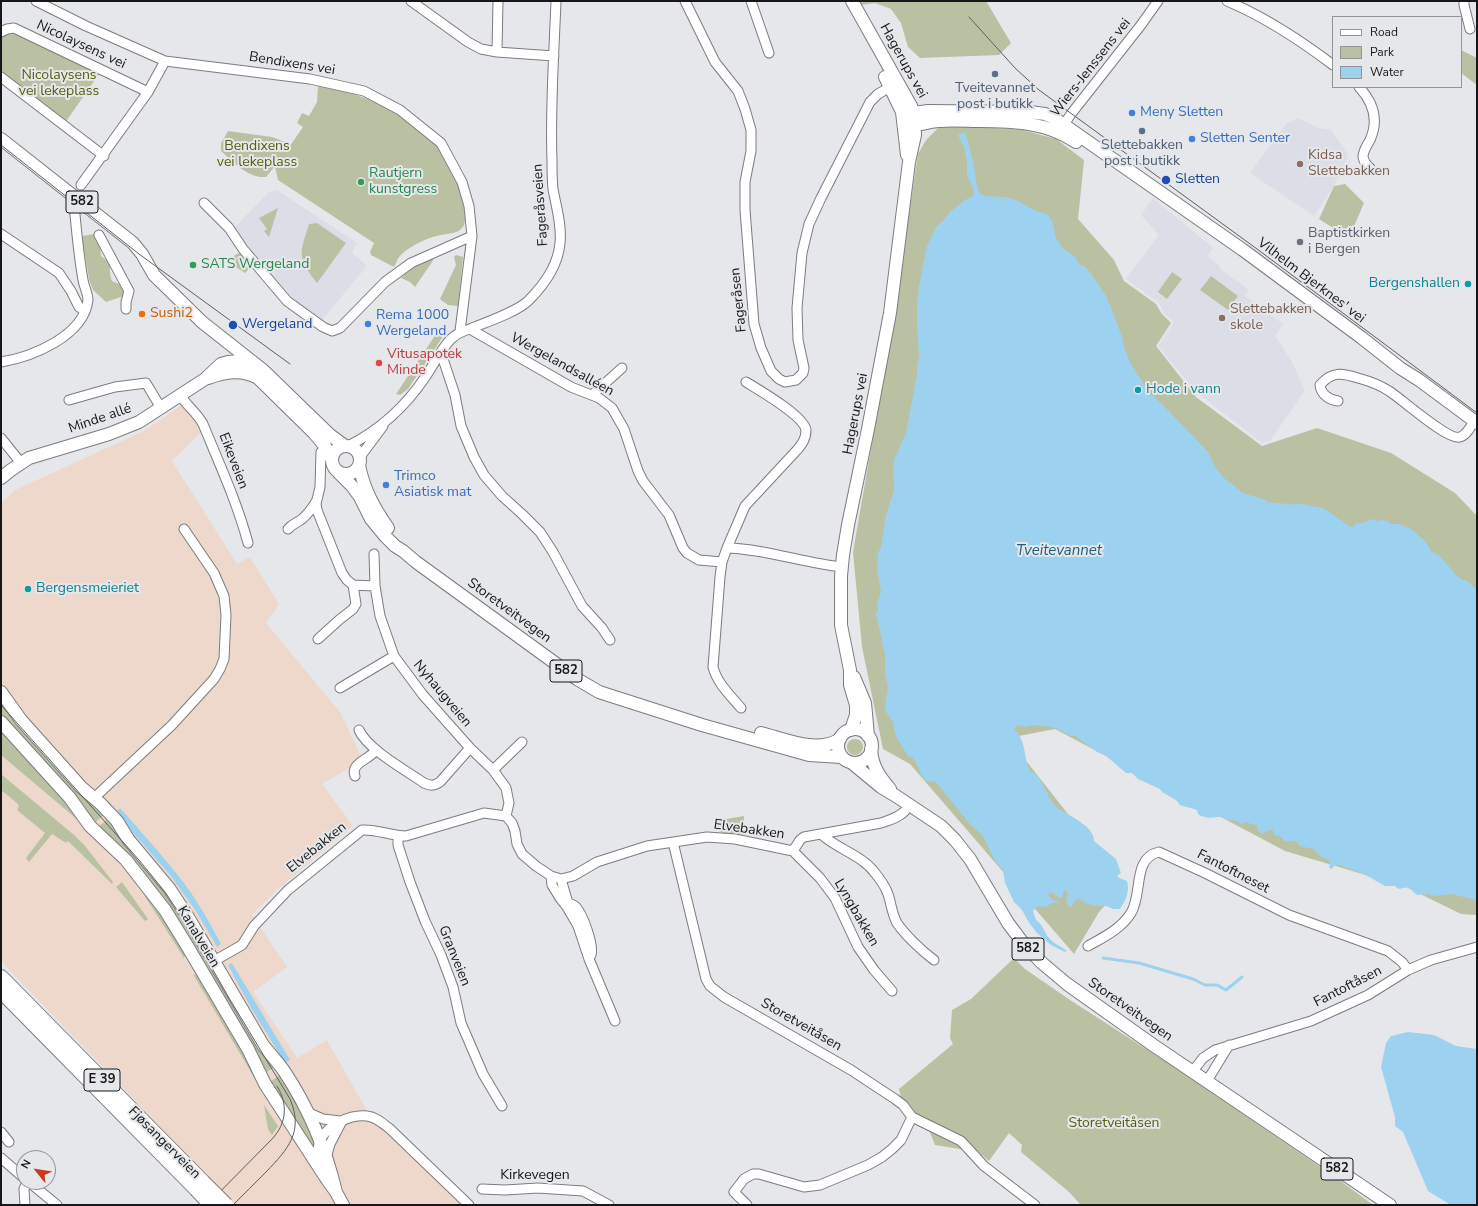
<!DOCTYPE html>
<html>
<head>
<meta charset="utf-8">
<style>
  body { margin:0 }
  #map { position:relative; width:1478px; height:1206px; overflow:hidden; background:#e6e7ea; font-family:"Nunito Sans",sans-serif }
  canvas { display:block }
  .frame { position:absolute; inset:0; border:2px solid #161718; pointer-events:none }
  .legend { position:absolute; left:1332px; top:16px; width:130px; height:72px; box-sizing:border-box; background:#e6e7ea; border:1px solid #939496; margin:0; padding:5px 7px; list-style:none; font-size:12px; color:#161718 }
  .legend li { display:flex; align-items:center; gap:8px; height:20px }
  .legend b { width:20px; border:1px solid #939496 }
  .north { position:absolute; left:16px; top:1150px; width:40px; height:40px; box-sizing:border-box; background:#e6e7ea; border:1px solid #939496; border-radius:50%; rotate:300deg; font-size:11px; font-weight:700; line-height:16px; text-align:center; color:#161718 }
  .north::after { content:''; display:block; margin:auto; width:14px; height:18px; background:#c53b1b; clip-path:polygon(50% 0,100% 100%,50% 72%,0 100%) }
</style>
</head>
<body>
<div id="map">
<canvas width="1478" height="1206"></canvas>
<div class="frame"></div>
<ul class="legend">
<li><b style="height:5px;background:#fff"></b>Road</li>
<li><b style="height:11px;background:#bac1a3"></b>Park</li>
<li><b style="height:11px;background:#9cd2f0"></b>Water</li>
</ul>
<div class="north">N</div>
</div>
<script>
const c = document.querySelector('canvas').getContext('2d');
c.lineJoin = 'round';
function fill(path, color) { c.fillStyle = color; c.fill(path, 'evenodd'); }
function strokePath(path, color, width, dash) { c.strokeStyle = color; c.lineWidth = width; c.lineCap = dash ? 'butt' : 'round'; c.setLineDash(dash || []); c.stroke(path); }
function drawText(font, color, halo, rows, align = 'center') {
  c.font = font + ' "Nunito Sans",sans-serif'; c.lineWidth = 4; c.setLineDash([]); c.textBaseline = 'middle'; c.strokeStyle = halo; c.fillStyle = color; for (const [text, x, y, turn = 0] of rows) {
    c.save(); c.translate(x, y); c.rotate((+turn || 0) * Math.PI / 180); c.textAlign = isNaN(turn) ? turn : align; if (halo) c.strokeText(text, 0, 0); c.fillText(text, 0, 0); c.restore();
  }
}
const commercial = new Path2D(`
  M185 403 205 428 172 461 237 564 250 557 279 604 266 623 340 712 363 760 322 784 353 826 276 891 252 915 287 967 253 992 297 1058 327 1040 370 1116 462 1205H235L1 961V503L15 490 144 431Z`);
const built = new Path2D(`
  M1298 118 1318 128 1331 130 1348 155 1334 186 1314 216 1250 173 1286 124Z
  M277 190 357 243 352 253 367 266 321 321 296 305 233 229 269 192Z
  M1153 198 1213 248 1207 256 1220 266 1219 268 1249 290 1245 296 1283 324 1275 336 1291 360 1305 390 1270 441 1262 443 1196 392 1158 346 1174 322 1164 313 1159 303 1126 279 1159 235 1141 215Z`);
const green = new Path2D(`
  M860 1H986L1011 43 999 55 920 58 908 47 901 23 891 9 875 3 862 5Z
  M11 32 99 74 65 123 1 72V37Z
  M1461 50 1477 58V85L1461 73Z
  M318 86C332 89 348 91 362 97 405 113 450 145 461 192 463 201 467 217 464 225 460 235 445 233 437 236 426 238 407 248 400 256 397 259 396 264 394 267L371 255 370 252 374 243 278 180 275 166 266 177C247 178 235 163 221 151V143L228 131 272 137 290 144 287 150 303 127 297 123 302 113 309 116 317 102Z
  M969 126 1023 130 1056 139 1084 160 1078 219 1114 260 1124 281 1156 304 1162 314 1171 323 1156 346 1196 397 1262 446 1317 428 1391 453 1455 493 1477 516V915L1461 914 1406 887 1285 851 1055 729 1008 738 1124 885 1099 912 1074 954 910 764 883 749 862 647 853 552 890 340 918 154 926 140 938 128Z
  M1345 184 1364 203 1349 238 1319 219 1334 186Z
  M278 208 269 237 264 231 267 229 259 218Z
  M317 223 346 243 317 283C296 256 300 254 309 224Z
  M94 234 97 235 100 239 101 256C115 266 107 267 112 281L121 285 126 289 124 296 106 302 93 290 89 279 82 236Z
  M239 253 242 254 252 266 245 273 230 263 235 255Z
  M456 255 463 257 458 306 448 305 440 299 456 265 454 257Z
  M434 259 415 287 410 282 401 278C411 269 420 262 434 259Z
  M1172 272 1182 279 1167 299 1158 292Z
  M1211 276 1238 296 1228 310 1200 290Z
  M438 331 442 335V338L408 389 400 395 396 394Z
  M1 696 106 813 92 825 1 718Z
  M1 725 64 795 85 826 1 755Z
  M847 747a8 8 0 1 1 16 0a8 8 0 1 1-16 0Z
  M1 774 74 835 85 846 113 882 112 884 68 841 66 843 52 834 29 862 26 858 45 833 17 810 19 806 17 803 1 790Z
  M744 816 743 837C729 835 719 837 714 821Z
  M110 817 160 881 277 1066 263 1074 180 928 96 829Z
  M103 845 149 892 186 953 184 958 141 890 123 866Z
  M122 882 148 919 145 921 116 887Z
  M1014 958 1025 969 1070 1000 1171 1065 1338 1179 1373 1205H1081L1069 1192 1021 1152 1022 1145 1009 1133 989 1161 968 1143 966 1150 935 1145 929 1130 902 1102 899 1089 953 1044 950 1038 952 1010 971 999Z
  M193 974 199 976 230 1025 261 1089Z
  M279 1076 283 1083 287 1081 317 1140 314 1153 272 1090 275 1088 271 1081Z
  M264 1105 278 1126 272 1135 268 1129Z`);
const water = new Path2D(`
  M965 132 973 161 977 187 980 193 985 196 1004 197 1016 200 1036 211 1047 214 1053 223 1056 239 1063 248 1075 257 1080 265 1084 266 1090 272 1108 299 1107 301 1111 306 1113 315H1114L1123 340V344L1130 363 1144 384 1146 390 1162 404 1208 452 1215 467 1225 479 1235 486 1236 488 1240 490V492L1266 500 1267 502 1283 504 1286 503 1293 505 1295 503 1323 508 1351 527H1353L1355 524 1361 523 1375 519 1378 522 1380 520 1388 521 1391 524H1399L1411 529 1425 541 1432 552 1439 555 1457 576 1462 580H1466L1477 590V900L1451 894 1432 896 1429 894 1417 895 1408 887 1399 889 1395 886H1385L1364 874 1339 865 1334 866 1332 869 1329 868 1330 861 1322 857 1313 849 1300 846C1297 840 1291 841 1285 841L1280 836 1274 835 1273 830H1270L1263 834 1258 831 1257 826 1246 822 1241 824 1237 821 1225 819 1222 816C1215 818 1204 819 1198 814L1197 810 1180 805 1176 800 1162 792 1160 789 1138 779 1132 773H1126L1105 755 1097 752 1075 736H1071L1056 728 1046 726 1031 725 1026 727 1018 725 1015 727 1014 729C1027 741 1023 757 1030 771 1045 777 1046 800 1059 809 1070 816 1095 827 1094 841L1116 859 1121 873 1117 876 1119 878 1127 881C1130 891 1126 900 1120 909H1113L1106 906H1097L1088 904 1078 899 1075 900 1072 906 1069 907 1066 899 1068 894 1065 890 1063 891V896L1060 898 1051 892 1049 893 1048 895 1053 901 1058 902 1059 903H1052L1046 907 1038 906 1033 911 1036 920C1044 926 1043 931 1049 938 1054 944 1061 946 1067 951L1065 952 1051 945 1036 932 1028 921 1022 910 1014 902 1005 883 1003 870 995 861 983 836 968 822 936 782 926 781 920 773 919 768 912 757 908 756 898 740 895 733 893 722 886 712 885 706 888 688 885 672V654L876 614 878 610 877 604 881 592 877 568 878 553 881 547 886 515 894 491V479L893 473 894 460 906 433 917 374V367L919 357 917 326V305L919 286 927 246 936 227 943 221 950 212 965 200 974 196 973 188 967 175V161L964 147 958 135Z
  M120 808C142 833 164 857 184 883 198 902 210 923 221 944L217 947 196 911 170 875 115 812Z
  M232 963 290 1060 285 1063 251 1008 228 965Z
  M1408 1032 1434 1035 1456 1046 1477 1049V1205H1451L1428 1191 1403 1132 1395 1126V1117L1381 1067 1386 1043 1391 1036Z`);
const stream = new Path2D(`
  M1103 958 1139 963 1193 979 1205 985H1217L1226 990 1242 977`);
const minor = new Path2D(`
  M36 1 86 26 165 61 310 79 364 91 400 110 441 143 462 182 469 206 472 236 460 331
  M411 1 468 42 481 49 497 52 554 56
  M685 1 715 62 738 91 745 109 751 130V151L745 182V210L754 324 761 348 771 371 779 379 785 382 796 380 803 373 804 368 798 340 797 308 802 253 809 224 821 198 870 102 878 94 895 84
  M751 1 769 53
  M1227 1C1265 17 1300 40 1333 65
  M1464 1V5L1470 29
  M1 32 7 29 14 28 148 92
  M497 52 498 1
  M1 77 104 156
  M1359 87C1373 102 1379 120 1370 140 1367 145 1363 151 1363 157 1364 162 1366 165 1370 168
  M1061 129 1071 114 1141 25 1158 1
  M81 185 148 92 165 61
  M204 203 229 228 243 249 287 301 323 327 332 331 340 328 385 282 411 263 472 236
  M1 234 59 273 71 291 79 307 85 311
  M99 235 129 291 126 302V309
  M470 329 571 387 599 398 612 408 624 429 638 471 643 481 669 515 683 548 687 553 699 560 722 562
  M441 353 455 395 461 426 474 457 484 475 502 496 522 514 540 532 553 552 582 606 602 628 610 640
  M1 362C32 357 84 336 88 300 88 294 84 286 83 280 78 252 76 223 73 195
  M180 395C187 406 197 413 203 424 219 463 237 502 248 543
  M592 395 622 368
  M69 400 115 387 146 383 161 408
  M1338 401C1330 400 1321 395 1320 385 1332 371 1342 373 1358 378 1369 381 1380 385 1389 391 1402 399 1448 441 1460 437 1467 435 1471 426 1474 421
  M1 438 21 463
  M348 446C380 430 406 406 426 376 434 364 441 349 451 339 459 331 463 332 472 328 487 322 519 311 529 300 545 284 558 266 560 243 562 225 556 206 553 189 552 180 552 170 552 161 550 108 554 54 556 1
  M360 457 383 426
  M288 529C292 524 297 523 302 519 308 514 313 507 317 500
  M727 548C766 549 803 563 842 567
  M374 554 375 586 380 616 394 656 423 695 470 748 493 770 506 788 509 803 506 816
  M353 585 375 586
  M318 639 339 620 353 609 356 604 353 585 347 580 342 573 317 510 316 504 320 487 321 452
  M340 688 394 656
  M741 708C730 695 717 683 713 667L720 577 722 562 727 548 745 506 797 450C802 444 806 439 806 430 804 416 759 390 746 382
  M359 730C367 749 407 771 424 783 431 786 434 786 440 782L470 748
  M493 770 522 742
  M355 776C350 763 369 760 376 750
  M94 798 172 725 214 679 220 669 224 659 226 615 224 596 214 573 184 529
  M821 834C837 849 862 855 875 873 880 879 885 886 888 894 891 903 892 914 897 923 905 935 922 951 934 960
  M398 836V845L410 882 425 921 441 955 453 987 461 1023 483 1074 502 1106
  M673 842 706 979 710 986 724 997 851 1070 895 1099 903 1105 912 1117 961 1141 984 1166 1035 1205
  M793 851 820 878 835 898 858 947 874 970 892 991
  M551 876 552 885 560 898 567 907 578 926 589 959 615 1021
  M561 879 568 903
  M564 903C568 903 572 903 576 907 583 915 594 945 591 955
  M1088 946C1104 937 1121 929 1131 913 1143 894 1132 858 1159 852L1205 873 1289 915 1388 951 1402 962 1408 970
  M214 961 242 945 254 926 288 890 362 830C377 829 391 836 406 836L484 813 506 816 512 823 515 831 517 844 522 854 536 866 551 876 561 879 573 876 597 862 647 846 707 837 735 839 793 851 800 840 804 837 881 823C890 820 898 818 905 811
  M1193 1071 1203 1058 1215 1050 1311 1021 1368 995 1408 970 1431 960 1477 947
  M1207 1081 1229 1045
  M307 1112 323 1119 340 1121
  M1 1132 9 1142
  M1 1158 24 1178
  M326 1158 330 1144 342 1121
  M316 1162C317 1155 318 1147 320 1140 328 1125 350 1114 367 1116 376 1117 382 1123 389 1128L469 1205
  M29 1182 57 1205
  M482 1189 505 1190 538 1188 583 1191 609 1205
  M25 1205 24 1189 27 1182
  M747 1205 734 1192 744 1179 753 1174H759L804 1187 820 1185 868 1165 882 1157 892 1149 901 1140 912 1117`);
const major = new Path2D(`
  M885 77 902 112 907 155
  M904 122 914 113 928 111 1030 112 1045 114 1054 118 1243 250 1362 338 1400 368 1419 380 1477 423
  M910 123C920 127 929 121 939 121 953 120 966 121 979 121 1013 121 1047 122 1076 142
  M1 139 133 243 142 254 154 275 202 322 264 371 330 435 345 446
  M208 378C226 372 241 369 258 378L314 433 325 446 331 458
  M332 460a14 14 0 1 1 28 0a14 14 0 1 1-28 0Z
  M359 465C364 490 374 508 388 528
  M339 473 352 486 360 497 371 519 385 536 395 546 403 551 416 562 577 679 599 692 702 725 809 755 841 757
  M1 478 11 470 29 458 109 434 139 422 205 379 221 364 228 362 239 361 253 366
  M854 677 865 703 868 736
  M1 692 21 720 81 787 101 804 117 821 128 839 169 888 188 917 263 1045C270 1054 278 1062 284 1071 308 1107 326 1150 336 1192
  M1 722 70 798 90 826 126 860 165 910 186 944 248 1049 265 1084 328 1181 336 1192 343 1205
  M838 746a17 17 0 1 1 34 0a17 17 0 1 1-34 0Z
  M851 730 856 715V705L850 685V670L841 625V576L843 555 848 525 868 429 890 313 909 162 915 135 914 113 911 106 852 1
  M761 733C785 739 817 754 840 739
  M871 749C872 766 879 776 890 789
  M852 763 881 787 896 796 941 826 955 840 970 859 1008 923 1023 943 1042 963 1067 984 1153 1045 1390 1205`);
const highway = new Path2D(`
  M1 977 203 1182
  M1 991 196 1189`);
const tram = new Path2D(`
  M969 17 1015 68 1039 90 1257 249 1477 413
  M1 145 139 254 290 364
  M1 705 139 860 165 892 189 928 229 998 290 1099C304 1132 288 1149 266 1172 255 1183 244 1194 233 1205
  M207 1205 272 1139C287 1123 288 1104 277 1086`);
const highwayBridge = new Path2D(`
  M203 1182 226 1205
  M196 1189 211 1205`);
const markers = [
  [995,74,4,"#5c6f8a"],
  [1132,113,4,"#3f7fe0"],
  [1142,131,4,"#5c6f8a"],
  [1192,139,4,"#3f7fe0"],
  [1300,164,4,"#8d6e63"],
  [1166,180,5,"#1a4fb4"],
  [361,182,4,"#2e9e5b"],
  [1300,242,4,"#6b7280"],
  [193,265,4,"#2e9e5b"],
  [1468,284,4,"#0f9aa8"],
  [142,314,4,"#e8710a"],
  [1222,318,4,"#8d6e63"],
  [368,324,4,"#3f7fe0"],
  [233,325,5,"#1a4fb4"],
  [379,363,4,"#e0444e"],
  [1138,390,4,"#0f9aa8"],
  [386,485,4,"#3f7fe0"],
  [28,589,4,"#0f9aa8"]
];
const shields = [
  [82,202,32],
  [566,671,32],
  [1028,949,32],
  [102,1080,36],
  [1337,1169,32]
];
const shieldNames = [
  ["582",82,202],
  ["582",566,671],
  ["582",1028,949],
  ["E 39",102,1080],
  ["582",1337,1169]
];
const streetNames = [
  ["Nicolaysens vei",81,45,25],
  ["Hagerups vei",903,61,61],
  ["Bendixens vei",292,64,9],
  ["Wiers-Jenssens vei",1091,68,-52],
  ["Fageråsveien",541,205,-94],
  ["Vilhelm Bjerknes' vei",1311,281,37],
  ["Fageråsen",739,300,-96],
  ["Wergelandsalléen",562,365,29],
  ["Hagerups vei",856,414,-79],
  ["Minde allé",100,419,-19],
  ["Eikeveien",233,461,69],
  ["Storetveitvegen",509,611,36],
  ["Nyhaugveien",442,694,50],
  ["Elvebakken",749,830,8],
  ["Elvebakken",317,848,-39],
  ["Fantoftneset",1233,872,27],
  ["Lyngbakken",856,913,60],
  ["Kanalveien",198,937,59],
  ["Granveien",454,956,68],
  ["Fantoftåsen",1348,987,-27],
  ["Storetveitvegen",1130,1010,35],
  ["Storetveitåsen",801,1025,30],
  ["Fjøsangerveien",164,1143,45],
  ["Kirkevegen",535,1176]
];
const parkNames = [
  ["Nicolaysens",59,76],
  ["vei lekeplass",59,92],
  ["Bendixens",257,147],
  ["vei lekeplass",257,163],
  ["Storetveitåsen",1114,1124]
];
const serviceNames = [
  ["Tveitevannet",995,89],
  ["post i butikk",995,105],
  ["Slettebakken",1142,146],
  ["post i butikk",1142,162]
];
const shopNames = [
  ["Meny Sletten",1140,113],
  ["Sletten Senter",1200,139],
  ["Rema 1000",376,316],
  ["Wergeland",376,332],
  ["Trimco",394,477],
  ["Asiatisk mat",394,493]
];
const educationNames = [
  ["Kidsa",1308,156],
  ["Slettebakken",1308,172],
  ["Slettebakken",1230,310],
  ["skole",1230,326]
];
const leisureNames = [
  ["Rautjern",369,174],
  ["kunstgress",369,190],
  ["SATS Wergeland",201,265]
];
const transitNames = [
  ["Sletten",1175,180],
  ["Wergeland",242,325]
];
const worshipNames = [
  ["Baptistkirken",1308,234],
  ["i Bergen",1308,250]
];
const cultureNames = [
  ["Bergenshallen",1460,284,"right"],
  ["Hode i vann",1146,390],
  ["Bergensmeieriet",36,589]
];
const foodNames = [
  ["Sushi2",150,314]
];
const healthNames = [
  ["Vitusapotek",387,355],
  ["Minde",387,371]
];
const waterNames = [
  ["Tveitevannet",1059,551]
];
fill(commercial, '#eed8cc');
fill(built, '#dbdde7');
fill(green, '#bac1a3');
fill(water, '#9cd2f0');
strokePath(stream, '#9cd2f0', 3);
strokePath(minor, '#7b7c7f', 11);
strokePath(major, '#7b7c7f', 14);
strokePath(highway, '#7b7c7f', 16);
strokePath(minor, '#fff', 9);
strokePath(major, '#fff', 12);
strokePath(highway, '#fff', 14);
strokePath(tram, '#5c5d5f', 1);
strokePath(highwayBridge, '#7b7c7f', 16, []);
strokePath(highwayBridge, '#fff', 14);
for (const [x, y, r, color] of markers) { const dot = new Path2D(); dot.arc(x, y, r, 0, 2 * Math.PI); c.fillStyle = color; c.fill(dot); strokePath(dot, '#e6e7ea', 1.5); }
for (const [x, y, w] of shields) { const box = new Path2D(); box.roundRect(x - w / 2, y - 11, w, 22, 3); c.fillStyle = '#e6e7ea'; c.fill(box); strokePath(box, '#161718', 1); }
drawText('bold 13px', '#161718', null, shieldNames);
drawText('14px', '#161718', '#e6e7ea', streetNames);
drawText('14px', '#535e0c', '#e6e7ea', parkNames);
drawText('14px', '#4e5e75', '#e6e7ea', serviceNames);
drawText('14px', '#366cbe', '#e6e7ea', shopNames, 'left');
drawText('14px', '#785e54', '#e6e7ea', educationNames, 'left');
drawText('14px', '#27864d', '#e6e7ea', leisureNames, 'left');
drawText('14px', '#164399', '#e6e7ea', transitNames, 'left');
drawText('14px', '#5b616d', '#e6e7ea', worshipNames, 'left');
drawText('14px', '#0d838f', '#e6e7ea', cultureNames, 'left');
drawText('14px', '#c56008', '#e6e7ea', foodNames, 'left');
drawText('14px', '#be3a42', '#e6e7ea', healthNames, 'left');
drawText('italic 15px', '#1f5e7d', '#e6e7ea', waterNames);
</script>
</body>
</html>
